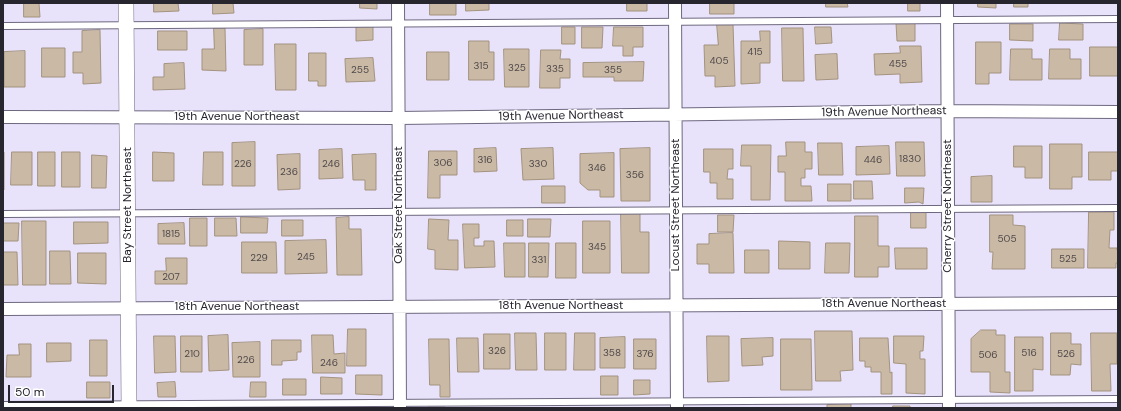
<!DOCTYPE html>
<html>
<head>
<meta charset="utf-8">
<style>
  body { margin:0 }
  #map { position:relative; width:1121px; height:411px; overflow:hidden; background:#e8e2fb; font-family:"DM Sans",sans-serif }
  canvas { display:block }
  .frame { position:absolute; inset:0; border:4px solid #27252e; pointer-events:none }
  .scale { position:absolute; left:8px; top:385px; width:106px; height:18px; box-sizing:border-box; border:2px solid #27252e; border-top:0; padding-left:5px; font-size:12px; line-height:14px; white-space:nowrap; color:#27252e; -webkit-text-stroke:3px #fff; paint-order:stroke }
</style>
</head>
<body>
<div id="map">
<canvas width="1121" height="411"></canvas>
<div class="frame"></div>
<div class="scale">50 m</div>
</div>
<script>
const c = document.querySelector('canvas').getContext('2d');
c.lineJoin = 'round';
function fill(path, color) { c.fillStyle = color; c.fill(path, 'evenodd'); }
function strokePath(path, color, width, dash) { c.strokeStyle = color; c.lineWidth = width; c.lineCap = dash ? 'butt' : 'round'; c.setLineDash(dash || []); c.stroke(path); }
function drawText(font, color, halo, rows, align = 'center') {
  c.font = font + ' "DM Sans",sans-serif'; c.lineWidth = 3; c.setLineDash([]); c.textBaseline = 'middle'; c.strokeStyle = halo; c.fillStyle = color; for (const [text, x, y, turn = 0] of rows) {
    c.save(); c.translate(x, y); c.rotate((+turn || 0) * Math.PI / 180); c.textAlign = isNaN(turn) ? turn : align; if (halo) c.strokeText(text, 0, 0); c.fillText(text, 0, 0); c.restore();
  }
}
const building = new Path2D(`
  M24 3H39L40 17H24Z
  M154 3H178L179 11 154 12Z
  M213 3H233L234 13 213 14Z
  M360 3H377V9L360 8Z
  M430 3H456V15H430Z
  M466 3H489V10L466 11Z
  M627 3H647V11H627Z
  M710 3H734V14H710Z
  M826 3H847L848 7H826Z
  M908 3H920V11H908Z
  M978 3H996V8L978 7Z
  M1014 3H1028V7H1014Z
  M915 22V41H897L896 23Z
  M1060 23 1083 24V40H1059Z
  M717 24H733L735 86 715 87V76H705L704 45H718Z
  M1010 24H1033V41L1010 40Z
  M373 25V40L356 41V26Z
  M562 27H575V44H562Z
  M582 27H603L602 48H582Z
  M614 27H643V47H633V56H623V46H613Z
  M815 27H831L832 43 816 44Z
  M214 28H225L226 71 202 70V49H214Z
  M782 28H803L804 81H783Z
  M263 29V65H244V30Z
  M100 30 101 83 83 84V73H73V52H82V31Z
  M158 31H187V50H158Z
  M760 31H770V63H760V83L741 84V41H760Z
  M469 41H489V52H494V80H469Z
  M976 42H1001V73H989V84H976Z
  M275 44H296V90H276Z
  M900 46H921L922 82 900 83V74L875 75 874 54 900 53Z
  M1090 47H1118V76H1090Z
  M42 48H65V77H42Z
  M504 49H529V87H505Z
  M1011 49H1032V59H1042V80H1010Z
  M1050 49H1070V59H1081V79H1049Z
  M541 50H561L560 59H570V78H560V88H540Z
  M25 51V87H4V52Z
  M427 52H449V80H427Z
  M309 53H326V86H318V81H309Z
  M837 54 838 79 816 80 815 55Z
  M373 58 375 81 346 82 345 59Z
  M644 62 643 81H614V77H583V63Z
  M184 63 185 89 153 90V77H164V64Z
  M255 142V186H232V143Z
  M786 142H805V152H812V169H805V178H801V186H811L812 201H785V172H778V156H786Z
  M896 142H924L925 176H897Z
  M818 143H842L843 175H819Z
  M1050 144H1082V177H1072V189H1050Z
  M742 145H771L770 200H751V166H741Z
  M889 146 890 174 856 175V147Z
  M1014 146H1042V178H1025V167H1014Z
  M496 148 497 171 474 172V149Z
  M553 148 554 179 523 180 521 149Z
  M650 148V201H621L620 149Z
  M342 149 343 178 319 179V150Z
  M704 149H733V169H728L727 179H733V199H717V183H710V172H704Z
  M429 151H457V175H440V198H428Z
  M3 152H4V190H3Z
  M12 152H32V185H11Z
  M38 152H55V186H38Z
  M62 152H80V187H62Z
  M153 152 174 153V181H153Z
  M204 152H223V185H203Z
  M1089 152H1118V171H1111V180H1089Z
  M614 153V197H600V190H588L580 183V154Z
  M300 154V189L278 190 277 155Z
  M376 154V190H365V180H353L352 155Z
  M92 155 107 156 106 188H92Z
  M992 176V202H971V177Z
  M854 181H872L873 199H854Z
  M828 184H851V201H828Z
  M542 186H565V203H542Z
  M905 188H924L923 204 919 202 905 203Z
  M621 212H640V232H649V273H622Z
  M911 212H926V228H911Z
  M1089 212H1114V230H1110L1109 248H1117V250H1118V263H1116V268H1088Z
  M718 215H734L733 232H718Z
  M990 215H1013V225L1025 226V269H992L993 252H990Z
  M855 216H878V246H889V267H878V277H855Z
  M241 217 268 218 267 233H241Z
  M349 217V229H361L362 275H337L336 218Z
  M190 218H207V246H190Z
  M215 218H236L237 236H215Z
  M429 219 449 220 448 240H458V270L435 269V250L428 249Z
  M528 219H551L550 237H528Z
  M282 220H303V236H282Z
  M507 220H523V236H507Z
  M22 221H46V285H23Z
  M583 221H610V273H583Z
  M74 222H108V243L74 244Z
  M3 223H19L18 241H3Z
  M184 223 185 244H158V224Z
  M463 224H479V238H474V246H484V241H494L495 267 465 268Z
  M733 233 734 273H709V264H697V244H709V234Z
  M326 240 327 273 285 274V241Z
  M779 241 810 242V269H779Z
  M242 242H276L277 273H242Z
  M504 243H525V277H505Z
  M529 243H549L548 277H529Z
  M556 243H576V278H556Z
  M826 243H850L849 273H825Z
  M895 248H927V269H896Z
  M1052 249H1084V268H1052Z
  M745 250H769V273H745Z
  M50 251H70L71 284H50Z
  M3 252H17L18 285H3Z
  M78 253H106V284L78 283Z
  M166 258H187V284H155V271H166Z
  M348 329H366V366H347Z
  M981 330H996V335H1005V372H1010V393L990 392V372H971V339Z
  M815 331H852L853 370 840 371 841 381H816Z
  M515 333H536L537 370H516Z
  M545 333H566V370H545Z
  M575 333H595V370H574Z
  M1051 333H1071V344H1081V365L1071 364 1070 375H1051Z
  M1091 333H1117V364H1110L1111 391H1092Z
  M484 334H510V369H484Z
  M228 335 229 370 209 371 208 336Z
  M312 335H333L334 354 345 353V373H313Z
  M154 336H175L176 372 155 373Z
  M181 336H202V372H181Z
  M707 336H729V381L708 382Z
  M894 336H924L923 351H920V359H925V394L906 393V364L894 363Z
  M625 337V368H600V338Z
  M1015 337H1043V370L1033 369V391H1015Z
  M457 338H478L479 372H458Z
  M773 338V356L762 357 763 365 742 366 741 339Z
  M860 338H888L890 373 892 372V394H881V372H871V367H865V361H860Z
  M429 339H449L450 397H440V385H430Z
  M634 339H656V369H634Z
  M781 339H811L812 390H781Z
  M90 340H107V376H90Z
  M272 340H301V352H297V360L282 361V365H272Z
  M260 342V377H233L232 343Z
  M47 343H71V361L47 362Z
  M19 344H31V377H6L7 355H19Z
  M356 375H382V395L356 394Z
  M601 376H618V395H601Z
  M321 377 342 378V394H321Z
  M283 379H306V395H283Z
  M634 380H650V394L634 395Z
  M87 382H110V398H87Z
  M175 382 176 397H158L157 383Z
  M251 382H266V397H250Z
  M851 404V408H827V405Z
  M893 406H910V408H893Z
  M428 407H445V408H428Z`);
const service = new Path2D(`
  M3 26 1118 19
  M3 214 1118 208
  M3 405 1118 399`);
const minor = new Path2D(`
  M398 3 400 408
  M675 3 677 408
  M947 3 949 408
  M3 117 399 118 947 111 1118 112
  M3 309 1118 303`);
const tertiary = new Path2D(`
  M126 3 129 408`);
const numberNames = [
  ["415",755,52],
  ["405",719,61],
  ["455",898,64],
  ["315",481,66],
  ["325",517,68],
  ["335",555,69],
  ["255",360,70],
  ["355",613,70],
  ["1830",910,159],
  ["316",485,160],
  ["446",873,160],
  ["306",443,163],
  ["226",243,164],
  ["246",331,164],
  ["330",538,164],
  ["346",597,168],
  ["236",289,172],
  ["356",635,175],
  ["1815",171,234],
  ["505",1007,239],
  ["345",597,247],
  ["245",306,257],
  ["229",259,258],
  ["525",1068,259],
  ["331",539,260],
  ["207",171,277],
  ["326",497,351],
  ["358",612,353],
  ["516",1029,353],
  ["210",192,354],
  ["376",645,354],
  ["526",1066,354],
  ["506",988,355],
  ["226",246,360],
  ["246",329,363]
];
const streetNames = [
  ["19th Avenue Northeast",884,112,-1],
  ["19th Avenue Northeast",561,116,-1],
  ["19th Avenue Northeast",237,117],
  ["Bay Street Northeast",128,205,-90],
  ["Oak Street Northeast",399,205,-90],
  ["Locust Street Northeast",676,205,-90],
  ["Cherry Street Northeast",948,206,-90],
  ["18th Avenue Northeast",884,304],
  ["18th Avenue Northeast",561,306],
  ["18th Avenue Northeast",237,307]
];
fill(building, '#cab9a4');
strokePath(building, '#a3937f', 1);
strokePath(service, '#6e687f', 8);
strokePath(minor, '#6e687f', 14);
strokePath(tertiary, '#6e687f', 16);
strokePath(service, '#fff', 6);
strokePath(minor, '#fff', 12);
strokePath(tertiary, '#fff', 15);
drawText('10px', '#504a4c', null, numberNames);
drawText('12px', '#27252e', '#fff', streetNames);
</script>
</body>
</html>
